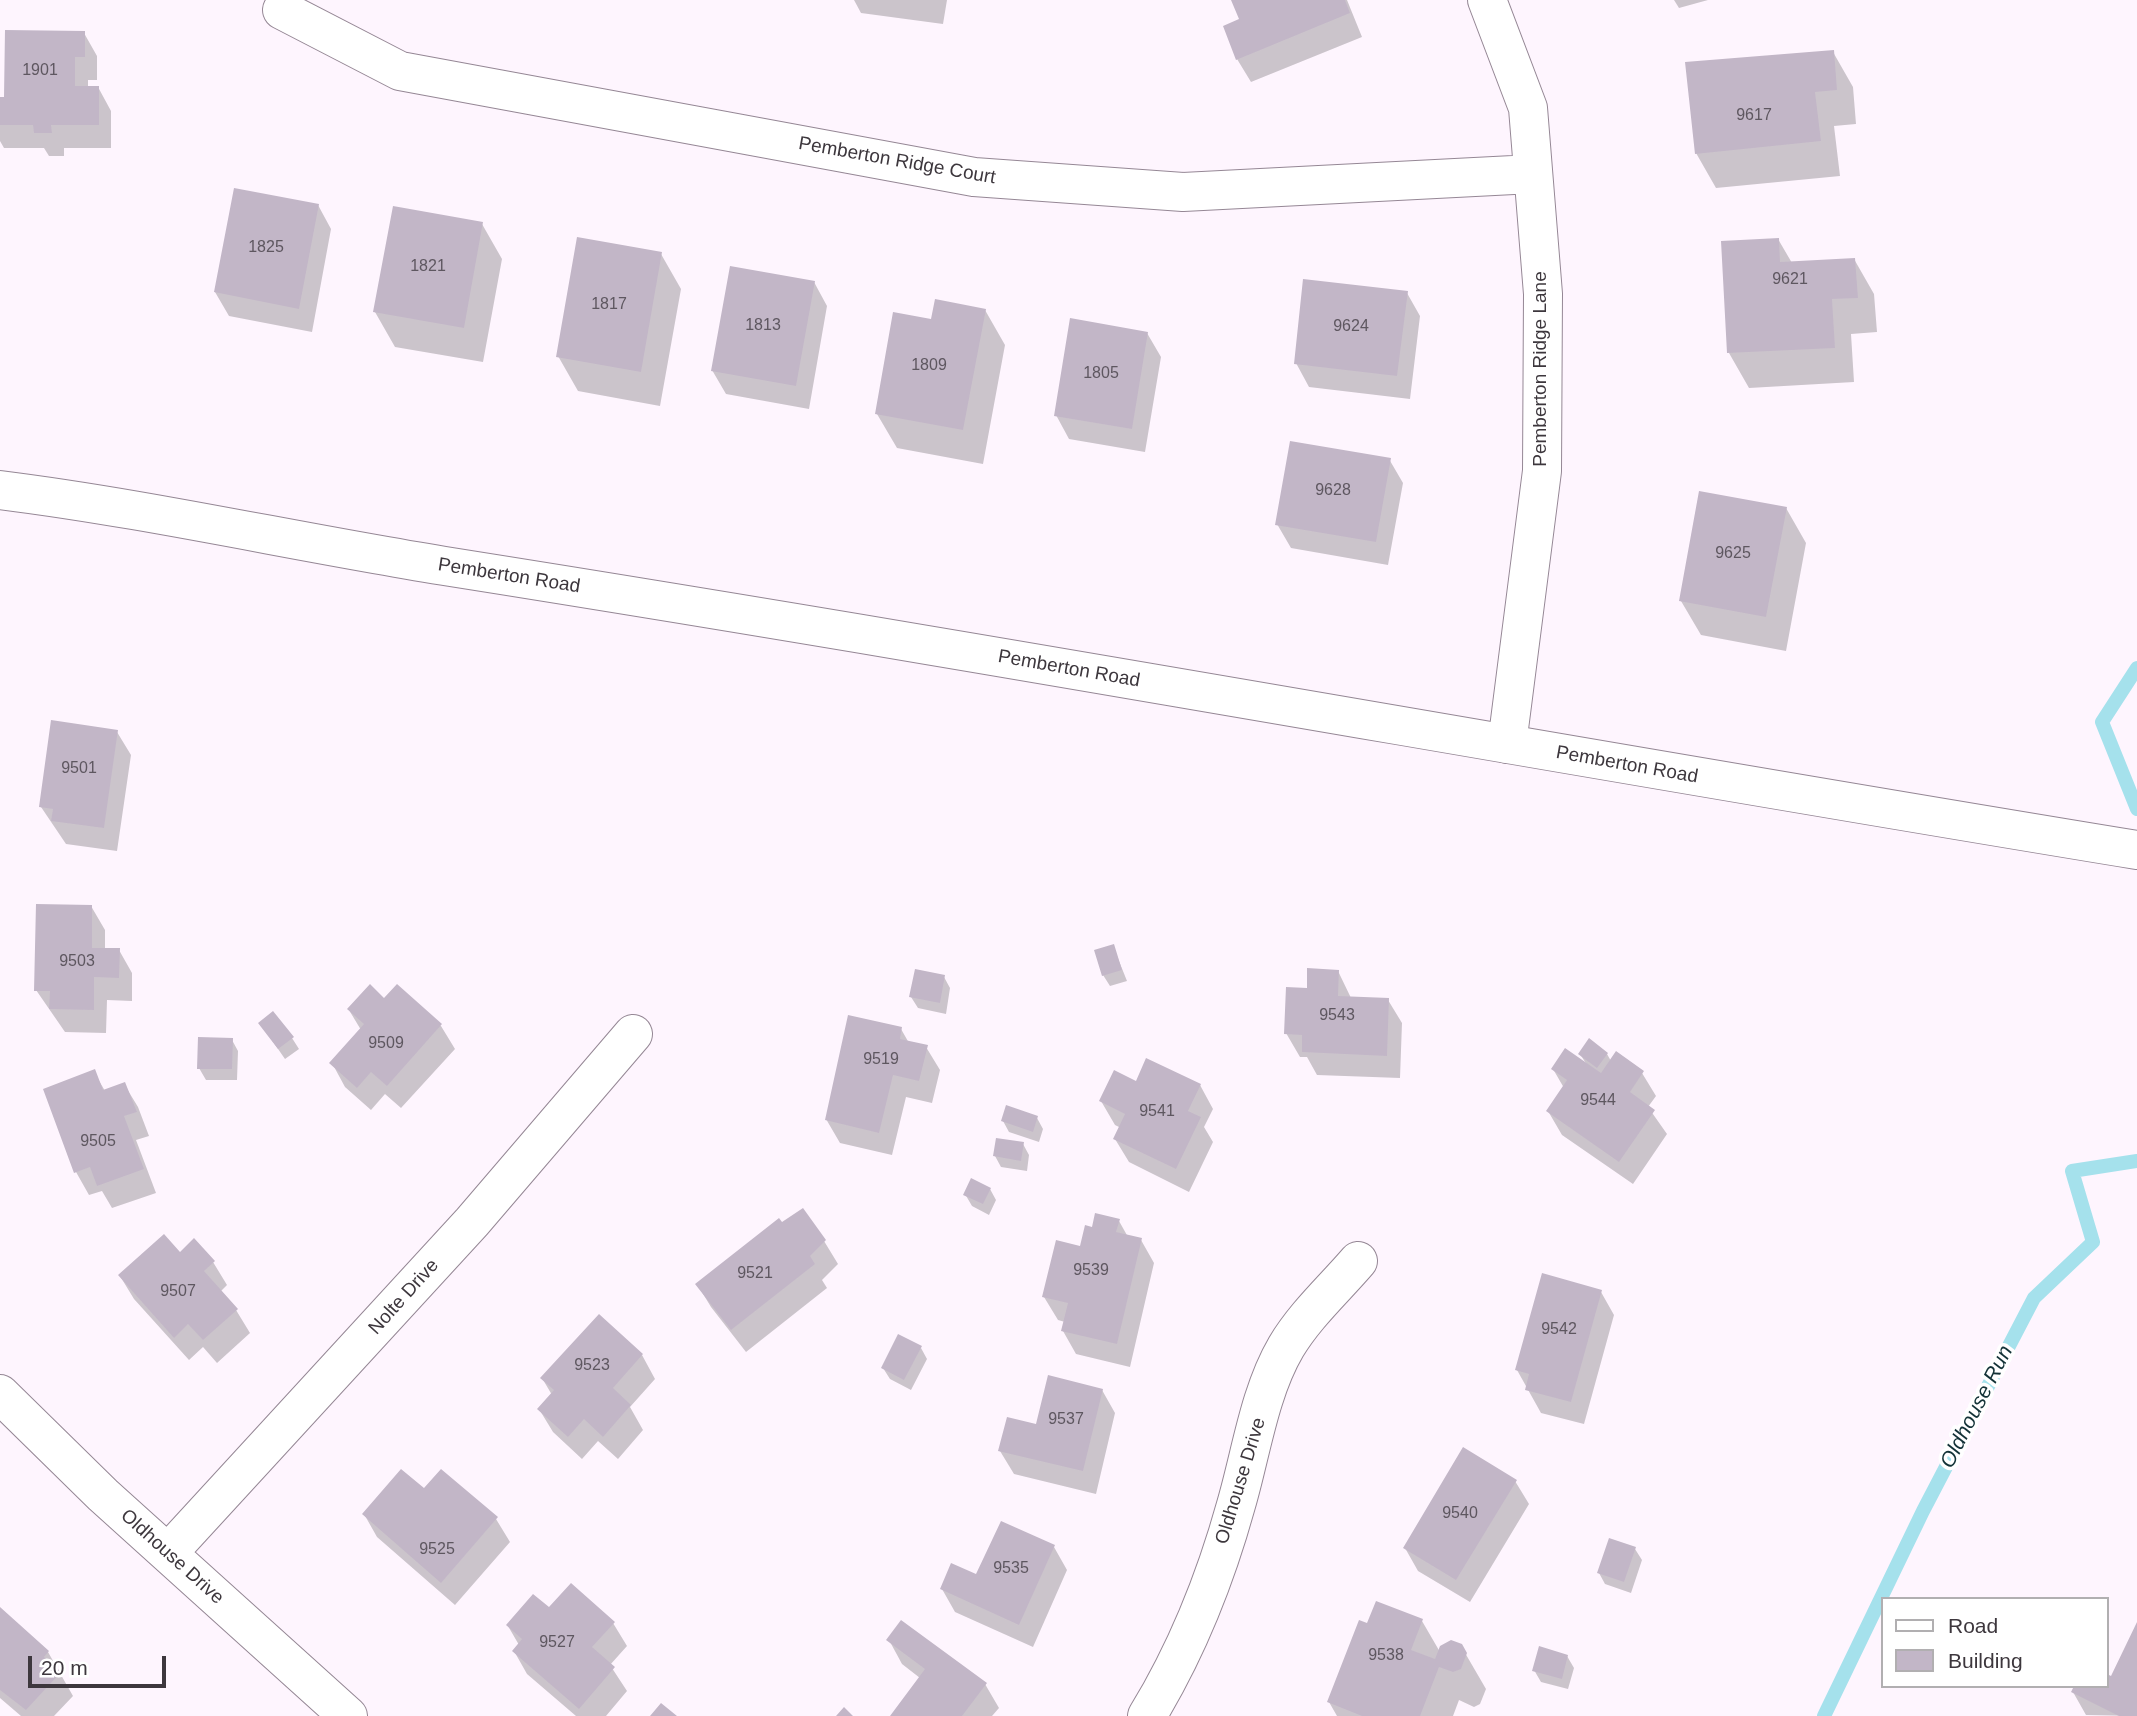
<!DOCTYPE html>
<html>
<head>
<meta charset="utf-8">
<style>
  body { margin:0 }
  #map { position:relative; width:2137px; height:1716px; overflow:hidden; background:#fef5fe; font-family:Arial,sans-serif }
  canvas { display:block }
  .legend { position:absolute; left:1881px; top:1597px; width:228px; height:91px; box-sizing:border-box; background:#fff; border:2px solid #b1afb1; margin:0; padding:9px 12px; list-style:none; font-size:21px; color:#3d373d }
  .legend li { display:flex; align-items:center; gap:14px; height:35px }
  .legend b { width:35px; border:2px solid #b1afb1 }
  .scale { position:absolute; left:28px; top:1656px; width:138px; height:32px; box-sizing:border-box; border:4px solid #3d373d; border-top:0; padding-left:9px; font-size:21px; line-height:24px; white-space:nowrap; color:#3d373d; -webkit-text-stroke:5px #fff; paint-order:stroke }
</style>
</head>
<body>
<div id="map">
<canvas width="2137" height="1716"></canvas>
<ul class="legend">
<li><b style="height:9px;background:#fff"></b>Road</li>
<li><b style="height:19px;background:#c2b6c7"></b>Building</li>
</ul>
<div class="scale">20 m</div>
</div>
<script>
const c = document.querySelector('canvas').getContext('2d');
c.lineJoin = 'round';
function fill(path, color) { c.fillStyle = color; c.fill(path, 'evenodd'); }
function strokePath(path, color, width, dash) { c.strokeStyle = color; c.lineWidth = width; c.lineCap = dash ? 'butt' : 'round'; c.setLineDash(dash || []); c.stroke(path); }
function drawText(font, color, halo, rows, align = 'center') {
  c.font = font + ' Arial,sans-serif'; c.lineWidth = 7; c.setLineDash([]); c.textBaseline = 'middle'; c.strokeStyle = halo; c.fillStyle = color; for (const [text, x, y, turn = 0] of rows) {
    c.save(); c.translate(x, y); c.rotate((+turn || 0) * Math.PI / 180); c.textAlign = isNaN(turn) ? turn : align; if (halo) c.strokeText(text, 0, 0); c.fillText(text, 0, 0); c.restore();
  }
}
const shadow = new Path2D(`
  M854 0H947L943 24 861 13Z
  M1233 0H1347L1362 37 1251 82 1237 59 1241 20Z
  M1674 0H1708L1679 8Z
  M84 33 97 56V80H88V87H98L111 111V148H64V156H49L44 148H4L0 141V98H6Z
  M1833 52 1853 87 1856 124 1834 126 1840 176 1716 188 1696 153 1687 63Z
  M318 205 331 229 312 332 229 316 215 292Z
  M482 224 502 259 483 362 395 347 375 312Z
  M1778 239 1792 263 1854 259 1874 294 1877 332 1851 334 1854 382 1749 388 1729 353Z
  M661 254 681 289 660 406 578 391 558 356Z
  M814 282 827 306 809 409 726 394 712 370Z
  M1407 293 1420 316 1410 399 1309 387 1296 363Z
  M985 310 1005 345 983 464 897 448 877 414 933 321Z
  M1147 333 1161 357 1145 452 1069 439 1056 415Z
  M1389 459 1403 483 1388 565 1291 548 1277 524Z
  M1786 508 1806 543 1786 651 1701 635 1681 601Z
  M117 732 131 755 117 851 66 844 41 807Z
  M91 906 105 930V950H119L132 973V1001L107 1000 106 1033 65 1032 36 990Z
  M1113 946 1127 981 1110 986 1103 975Z
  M1338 971 1351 998 1388 1000 1402 1023 1400 1078 1317 1075 1307 1057H1300L1286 1033 1308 989Z
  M944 977 950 988 946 1014 918 1008 911 997Z
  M397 986 441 1026 455 1049 401 1108 385 1094 371 1110 345 1087 332 1063 361 1030 349 1010 384 1000Z
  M260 1023 292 1038 299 1049 285 1059Z
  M901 1029 909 1043 926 1047 940 1070 932 1103 906 1097 892 1155 840 1143 826 1119Z
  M232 1040 238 1051 237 1080H206L199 1068Z
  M1580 1054H1607L1611 1061 1642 1073 1656 1096 1648 1107 1667 1134 1633 1184 1562 1135 1548 1111 1564 1088 1553 1069 1587 1065Z
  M94 1072 105 1091 124 1084 138 1107 149 1136 136 1140 156 1193 112 1208 102 1191 89 1195 76 1172Z
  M1137 1083 1200 1085 1213 1109 1204 1127 1213 1142 1189 1192 1129 1162 1115 1139 1121 1128 1115 1125 1101 1101Z
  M1037 1118 1043 1129 1039 1142 1009 1132 1003 1121Z
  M1023 1144 1029 1155 1027 1171 1001 1167 995 1156Z
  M990 1189 996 1200 989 1215 972 1206 965 1194Z
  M1119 1221 1128 1237 1141 1240 1154 1263 1130 1367 1076 1354 1063 1331 1065 1322 1058 1320 1044 1297 1093 1229Z
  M782 1224 824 1241 838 1264 822 1280 827 1288 746 1352 711 1307 697 1284Z
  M180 1254 213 1262 227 1285 220 1292 236 1310 250 1333 217 1363 203 1347 189 1360 134 1299 120 1276Z
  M1601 1292 1614 1315 1584 1424 1541 1413 1517 1370Z
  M921 1348 927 1359 911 1390 890 1379 883 1368Z
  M642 1355 655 1379 630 1407 643 1430 618 1459 598 1441 582 1459 553 1432 539 1409 552 1395 542 1378Z
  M1102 1390 1115 1413 1096 1494 1014 1474 1000 1451Z
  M1515 1481 1529 1504 1470 1602 1418 1571 1405 1548Z
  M424 1490 496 1519 510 1542 455 1605 377 1537 364 1514Z
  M1054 1547 1067 1570 1033 1647 955 1612 942 1589Z
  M1635 1549 1642 1560 1631 1593 1605 1584 1599 1573Z
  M0 1609 48 1652 73 1696 54 1716H21L0 1698Z
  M549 1610 613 1623 627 1646 610 1665 627 1691 606 1716H576L527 1674 514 1651 519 1645 508 1626Z
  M1422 1621 1440 1652 1461 1646 1486 1689 1480 1704 1474 1707 1459 1700 1453 1716H1337L1329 1702 1368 1626Z
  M2137 1626V1716L2086 1715 2073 1692 2107 1686Z
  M889 1640 985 1684 999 1708 992 1716H892L920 1678 902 1664Z
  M1567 1656 1574 1668 1568 1689 1541 1682 1534 1670Z`);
const stream = new Path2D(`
  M2137 809 2102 722 2137 668
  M1824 1716 1923 1511 2034 1298 2093 1242 2072 1171 2137 1161`);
const building = new Path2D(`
  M1231 0H1345L1350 13 1236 60 1223 26 1239 19Z
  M5 30 85 31V57H75V86H99V125H51L52 133H34L33 125H0V97H4Z
  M1834 50 1837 90 1815 92 1821 141 1695 154 1685 62Z
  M234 188 319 204 299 309 214 292Z
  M393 206 483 222 464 328 373 312Z
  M577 237 662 252 641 372 556 357Z
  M1779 238 1780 262 1855 258 1858 298 1832 299 1835 348 1727 353 1721 241Z
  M730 266 815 281 796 386 711 371Z
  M1303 279 1408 291 1397 376 1294 364Z
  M935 299 986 309 963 430 875 414 893 312 931 319Z
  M1070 318 1148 332 1132 429 1054 416Z
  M1290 441 1391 458 1376 542 1275 525Z
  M1699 491 1787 507 1766 617 1679 601Z
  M51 720 118 730 104 828 51 821 53 809 39 807Z
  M36 904 92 905V948H120L119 978 94 977V1010L49 1009 50 991H34Z
  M1114 944 1122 970 1102 976 1094 950Z
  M1307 968 1339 970 1338 996 1389 998 1387 1056 1302 1052V1035L1284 1034 1286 987 1307 988Z
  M915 969 945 975 940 1003 909 997Z
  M370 984 384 998 397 984 442 1024 387 1086 371 1072 357 1088 329 1063 364 1024 347 1009Z
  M273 1011 294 1037 278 1049 258 1023Z
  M848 1015 902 1027 900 1039 928 1045 919 1081 893 1075 879 1133 825 1120Z
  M198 1037 233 1038 232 1069H197Z
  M1589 1038 1608 1053 1597 1068 1578 1054Z
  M1565 1048 1601 1073 1616 1051 1644 1071 1630 1092 1655 1110 1619 1162 1546 1111 1567 1080 1551 1069Z
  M1146 1058 1201 1084 1188 1111 1201 1117 1176 1169 1113 1139 1125 1114 1099 1101 1114 1070 1136 1081Z
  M95 1069 103 1090 125 1082 137 1112 124 1116 144 1169 97 1186 90 1167 74 1173 43 1089Z
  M1006 1105 1038 1116 1033 1132 1001 1121Z
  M996 1138 1024 1142 1021 1161 993 1156Z
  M971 1178 991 1188 983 1204 963 1195Z
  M803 1208 826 1240 810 1256 815 1264 731 1330 695 1284 779 1218 782 1222Z
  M1095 1213 1120 1219 1116 1232 1142 1238 1117 1344 1061 1331 1068 1303 1042 1297 1056 1240 1080 1246 1085 1225 1092 1227Z
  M164 1234 180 1252 194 1238 215 1261 204 1271 238 1309 203 1340 188 1324 174 1338 118 1275Z
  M1542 1273 1602 1290 1571 1402 1525 1390 1529 1374 1515 1370Z
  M599 1314 643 1354 613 1388 631 1405 603 1437 584 1419 568 1437 537 1409 554 1390 540 1378Z
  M898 1334 922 1346 904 1380 881 1368Z
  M1048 1375 1103 1389 1083 1471 998 1451 1007 1417 1036 1424Z
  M1463 1447 1517 1480 1456 1580 1403 1548Z
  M401 1469 424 1488 441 1469 498 1517 441 1583 362 1514Z
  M1001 1521 1055 1545 1019 1625 940 1589 951 1563 976 1574Z
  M1609 1538 1636 1547 1624 1582 1597 1573Z
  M571 1583 615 1622 592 1647 615 1667 579 1709 512 1651 522 1639 506 1625 533 1594 549 1607Z
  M1376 1601 1423 1619 1411 1650 1435 1659 1440 1646 1451 1640 1462 1644 1467 1653 1461 1669 1453 1672 1439 1667 1420 1716H1362L1327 1702 1359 1620 1367 1623Z
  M0 1607 49 1651 44 1657 61 1672 26 1710 0 1690Z
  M901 1620 987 1683 962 1716H890L925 1669 886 1640Z
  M2137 1622V1716H2119L2071 1692 2074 1686H2107V1674L2111 1676Z
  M1539 1646 1568 1655 1562 1679 1532 1671Z
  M661 1703 677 1716H650Z
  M844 1707 853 1716H836Z`);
const minor = new Path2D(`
  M1487 0 1528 108 1543 294 1542 471 1507 744
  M282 10 400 71 974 177 1183 192 1533 174
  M0 1394 103 1495 348 1716
  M168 1553 472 1222 633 1034
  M1147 1716C1186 1652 1216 1577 1236 1505 1251 1454 1259 1393 1286 1347 1305 1315 1334 1289 1358 1261`);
const tertiary = new Path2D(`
  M0 490C151 509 300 543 451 567 1014 656 1574 758 2137 850`);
const numberNames = [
  ["1901",40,71],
  ["9617",1754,116],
  ["1825",266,248],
  ["1821",428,267],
  ["9621",1790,280],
  ["1817",609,305],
  ["1813",763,326],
  ["9624",1351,327],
  ["1809",929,366],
  ["1805",1101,374],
  ["9628",1333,491],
  ["9625",1733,554],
  ["9501",79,769],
  ["9503",77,962],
  ["9543",1337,1016],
  ["9509",386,1044],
  ["9519",881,1060],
  ["9544",1598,1101],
  ["9541",1157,1112],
  ["9505",98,1142],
  ["9539",1091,1271],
  ["9521",755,1274],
  ["9507",178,1292],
  ["9542",1559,1330],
  ["9523",592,1366],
  ["9537",1066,1420],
  ["9540",1460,1514],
  ["9525",437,1550],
  ["9535",1011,1569],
  ["9527",557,1643],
  ["9538",1386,1656]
];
const streetNames = [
  ["Pemberton Ridge Court",897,161,10],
  ["Pemberton Ridge Lane",1541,369,-90],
  ["Pemberton Road",509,576,9],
  ["Pemberton Road",1069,669,10],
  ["Pemberton Road",1627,765,10],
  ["Nolte Drive",404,1297,-48],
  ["Oldhouse Drive",1241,1481,-73],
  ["Oldhouse Drive",172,1557,42]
];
const waterNames = [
  ["Oldhouse Run",1977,1407,-63]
];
fill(shadow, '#0003');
strokePath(stream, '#a5e1ec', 14);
fill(building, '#c2b6c7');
strokePath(minor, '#958795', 40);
strokePath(tertiary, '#958795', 40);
strokePath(minor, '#fff', 38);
strokePath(tertiary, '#fff', 38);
drawText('16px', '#5e5760', null, numberNames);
drawText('19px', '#3d373d', '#fff', streetNames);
drawText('italic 21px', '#133237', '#fff', waterNames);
</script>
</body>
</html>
